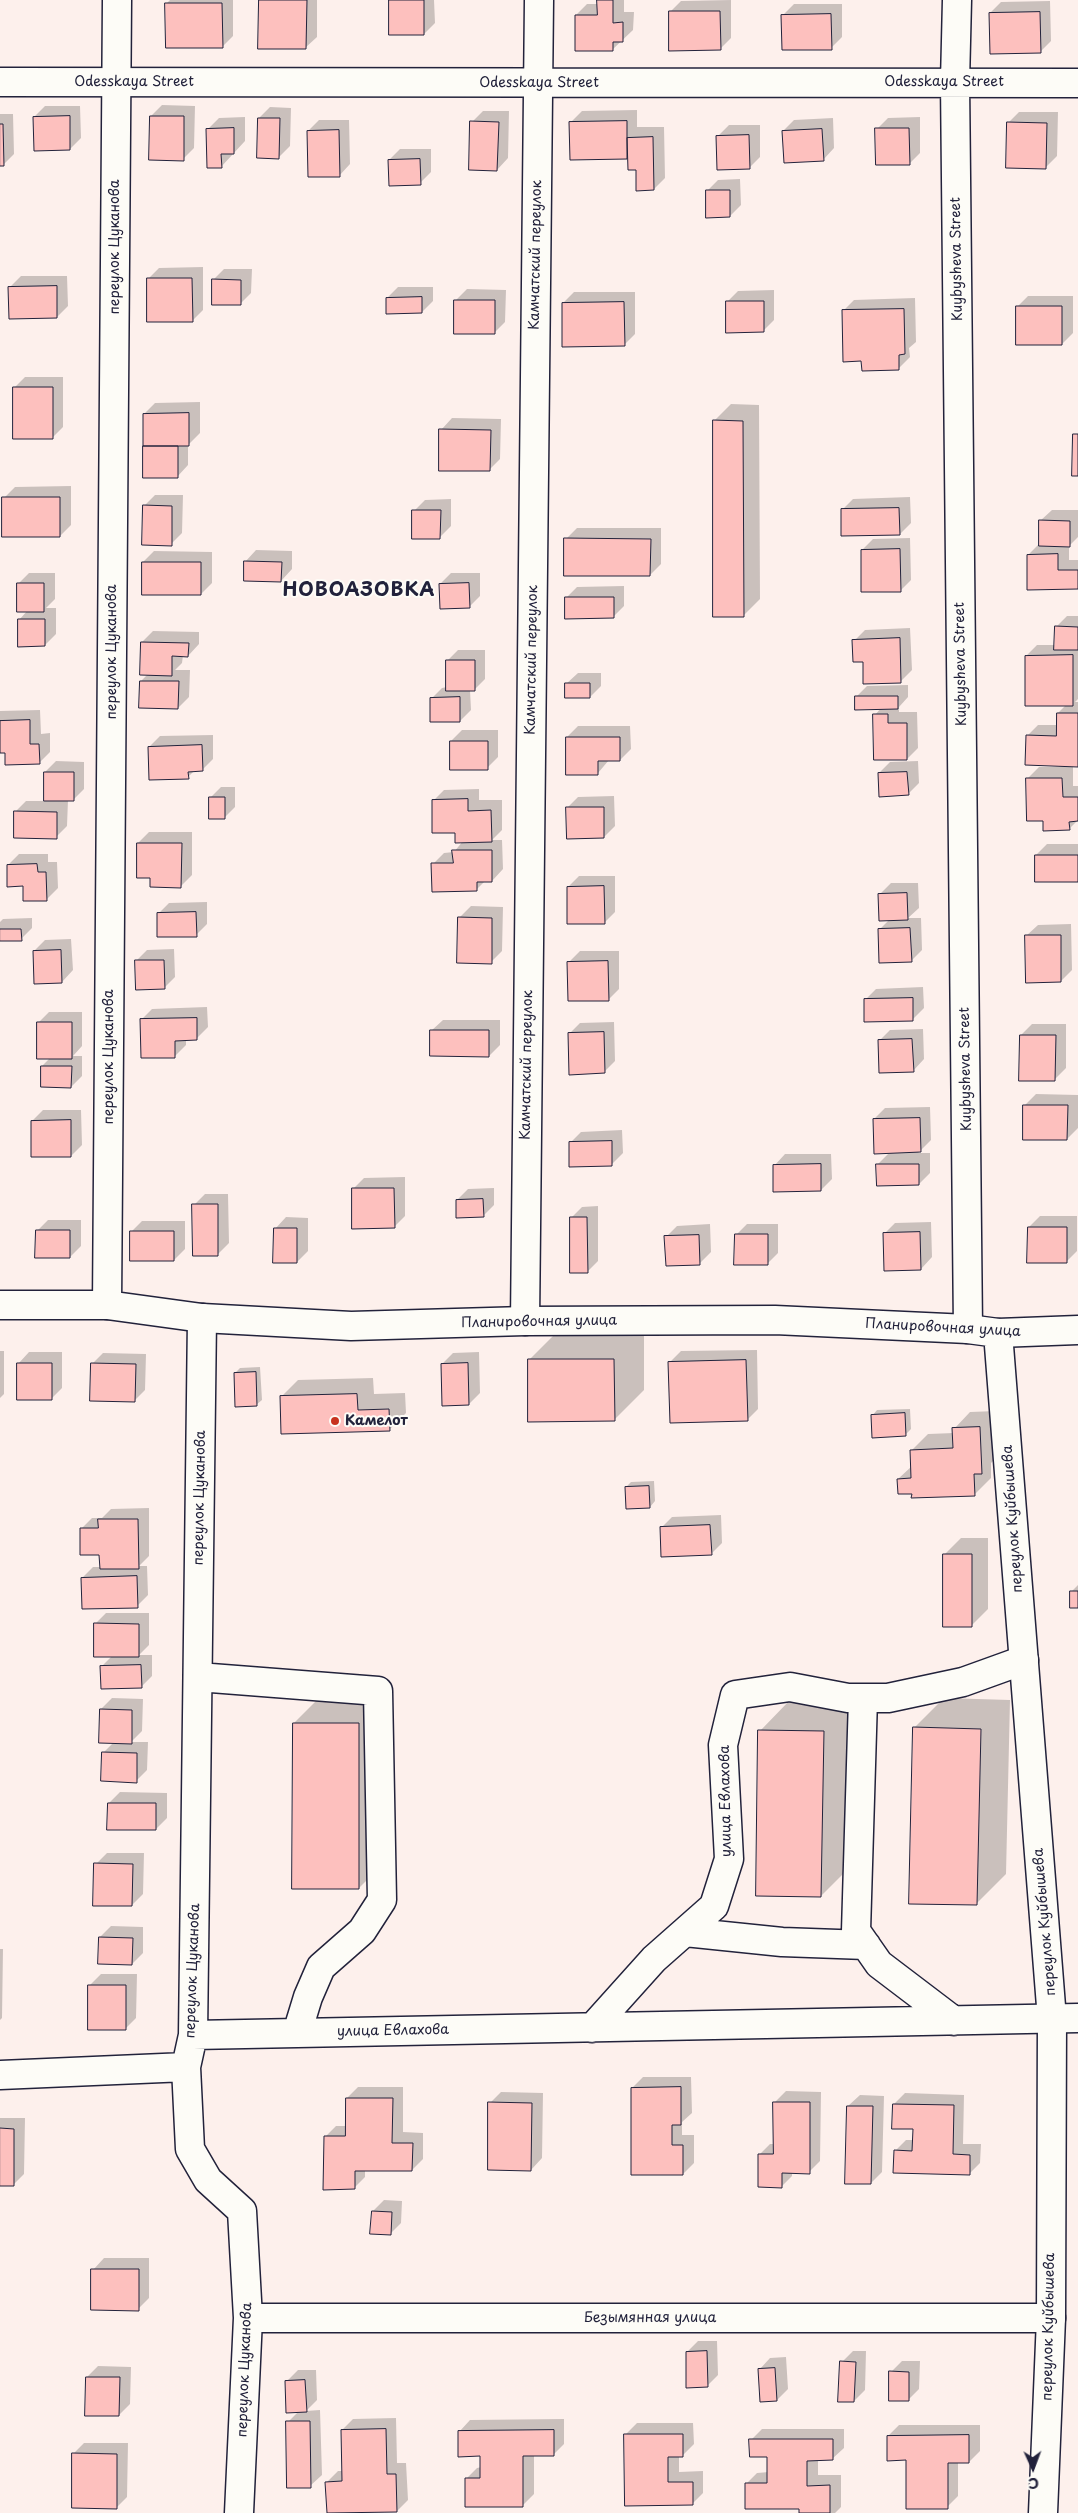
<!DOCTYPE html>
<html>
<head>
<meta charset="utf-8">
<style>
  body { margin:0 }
  #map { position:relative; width:1078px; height:2513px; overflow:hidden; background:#fdf0ec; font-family:"Playpen Sans",sans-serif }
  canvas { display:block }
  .north { position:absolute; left:1008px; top:2443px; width:50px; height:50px; -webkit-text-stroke:4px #fdfcf7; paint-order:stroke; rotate:178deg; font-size:14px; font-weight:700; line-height:20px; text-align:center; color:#22223b }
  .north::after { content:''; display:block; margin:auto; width:18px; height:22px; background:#22223b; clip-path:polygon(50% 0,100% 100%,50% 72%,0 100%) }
</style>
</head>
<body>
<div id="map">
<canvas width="1078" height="2513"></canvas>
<div class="north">С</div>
</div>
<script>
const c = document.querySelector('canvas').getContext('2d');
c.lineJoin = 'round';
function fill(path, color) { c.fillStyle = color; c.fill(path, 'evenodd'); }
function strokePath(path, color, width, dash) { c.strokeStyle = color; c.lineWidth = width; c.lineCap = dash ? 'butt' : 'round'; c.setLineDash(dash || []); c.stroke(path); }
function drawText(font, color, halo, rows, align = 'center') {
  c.font = font + ' "Playpen Sans",sans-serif'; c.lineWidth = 4; c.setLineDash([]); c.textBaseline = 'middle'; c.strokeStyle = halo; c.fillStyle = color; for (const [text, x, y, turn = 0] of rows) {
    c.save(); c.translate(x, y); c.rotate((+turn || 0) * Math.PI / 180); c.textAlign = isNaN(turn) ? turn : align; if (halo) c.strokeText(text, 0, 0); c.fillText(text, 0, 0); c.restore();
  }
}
const shadow = new Path2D(`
  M170 0H233V36L222 47 167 3Z
  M260 0H317V37L305 48Z
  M390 0H434L435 23 424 34Z
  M598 0H624V12H634L633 30 612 50 576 15 587 4H598Z
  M731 0V38L720 49 670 12 681 1Z
  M1050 1 1051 41 1040 52 990 13 1001 2Z
  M794 4H842V37L831 48 783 15Z
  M162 105 195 106 194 148 183 159 151 116Z
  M45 106H80L81 138 70 149 34 117Z
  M270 107 291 108 290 146 279 157 259 118Z
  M637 110V127H664L665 178 654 189 628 158 571 159V122L582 111Z
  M483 111H509L508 158 497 170 472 122Z
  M1019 112H1058L1057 156 1046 167 1008 123Z
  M0 114H13L14 154 3 165H0Z
  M245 117V141L221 167 208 129 219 118Z
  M920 117V153L909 164 877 129 888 118Z
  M833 118 834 148 823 160 783 131 794 120Z
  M319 120H349L350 164 339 176 308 131Z
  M729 125H760V157L749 168 718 136Z
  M400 149H431V172L420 183 389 160Z
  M740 179 741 205 730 216 707 191 718 180Z
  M203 267V310L192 321 148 279 159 268Z
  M224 269H252L251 293 240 304 213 280Z
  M21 276H67L68 306 57 317 10 287Z
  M398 287H433V301L422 312 387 298Z
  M467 289 506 290 505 322 494 333 456 300Z
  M774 290V320L763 331 727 302 738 291Z
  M574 292H635V334L624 345 563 303Z
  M1028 296H1073V333L1062 344 1017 307Z
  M915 298 916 342 909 348 910 357 898 369 863 360 843 311 854 300Z
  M25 377H63V427L52 438 14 388Z
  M200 402V433L188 445V465L177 477 144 414 155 403Z
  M731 404 759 405 760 599 743 616 714 421Z
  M452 418 501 419 500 459 489 470 441 430Z
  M71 486V525L60 536 4 498 15 487Z
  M155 495H183L182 533 171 544 144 506Z
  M910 497 911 523 900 534 842 510 853 499Z
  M451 499V526L440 537 414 511 425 500Z
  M1052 510H1078V537L1069 546V560H1078V588L1028 555 1039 544 1040 521Z
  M577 528H661V564L650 575 566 539Z
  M910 538 911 580 900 591 862 550 873 539Z
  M256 550 292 551V569L281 581 245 562Z
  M154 551 212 552V583L201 594 143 562Z
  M29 573H55V599L46 608H56V634L45 645 19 620 28 610 18 584Z
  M451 573H480V596L469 607 440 584Z
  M624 586V606L613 617 566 598 577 587Z
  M1067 616H1078V699L1075 702H1078V765H1073V786H1078V820L1069 829 1044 819 1027 779 1039 767H1064L1027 736 1038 725H1057L1058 713 1066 705 1026 656 1037 645H1056V627Z
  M910 628 912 670 901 681 864 661 854 641 865 630Z
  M153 631 199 632V644L188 656 183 655 182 663 175 670H190L189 697 178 708 141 681 148 674 142 642Z
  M458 650H485V679L474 690H470L471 710 460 721 431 699 442 688 447 687V661Z
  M578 673H601V686L590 697 566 684Z
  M908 685V697L899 707V712H917L918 748 907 759 875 715 881 708 856 697 867 686Z
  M40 710 41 734 50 733V752L39 763 0 752V711Z
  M578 726H630L631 749 620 760H609L598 773 567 737Z
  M462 730H498V757L487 768 451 741Z
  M213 735V759L202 770H195L188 777 149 747 160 736Z
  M56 761 84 762V789L73 800H68L67 826 56 837 15 812 26 801H45V772Z
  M918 761 919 783 908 794 879 773 890 762Z
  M221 787H235V807L224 818 210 798Z
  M479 789V800H502V830L492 840H502L503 869 492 881H485L476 890 433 864 444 853 454 852 463 841 433 801 444 790Z
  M614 796 615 826 604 837 567 808 578 797Z
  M149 832H192V875L181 886 152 877 138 843Z
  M1047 844H1078V880L1036 855Z
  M19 854H48V862H57L58 888 47 899 24 885 8 865Z
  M579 876H615V912L604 923 568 887Z
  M891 883H918L919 908 908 918H921L922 950 911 961 879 930 890 919 879 895Z
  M207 902V924L196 935 158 914 169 903Z
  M471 906 503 907 502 951 491 962 459 918Z
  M32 918V928L21 939 0 940V922L3 919Z
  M1071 924 1072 970 1061 981 1026 936 1038 925Z
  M71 939 73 970 62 982 34 951 45 940Z
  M174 949 175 977 164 988 136 961 147 950Z
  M580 951H619V989L608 1000 569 962Z
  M923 987 924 1008 913 1019 865 1000 876 989Z
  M207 1007 208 1027 197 1038 186 1039V1045L175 1056 141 1020 152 1009Z
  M49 1012H82V1046L73 1056H82V1076L71 1087 42 1066 51 1057 38 1023Z
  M443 1020H500V1045L489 1056 431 1031Z
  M614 1022 615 1061 604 1072 569 1034 580 1023Z
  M1032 1024H1066V1068L1055 1079 1021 1035Z
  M923 1029 924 1059 913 1071 879 1041 890 1030Z
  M1036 1094 1078 1095V1128L1067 1139 1025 1105Z
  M930 1107 931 1140 918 1153H930V1173L919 1184 878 1164 890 1152 874 1119 885 1108Z
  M43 1110H81L82 1145 71 1156 32 1121Z
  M622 1130 623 1153 612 1164 570 1143 581 1132Z
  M785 1154H831L832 1179 821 1190 774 1166Z
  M405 1177V1216L394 1227 353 1189 364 1178Z
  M494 1188V1205L483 1216 457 1200 468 1189Z
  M205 1194H228L229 1243 218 1254 194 1205Z
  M598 1206V1261L587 1272 571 1218 582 1207Z
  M1040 1216H1077V1251L1066 1262 1029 1227Z
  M286 1217 308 1218V1251L297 1262 275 1229Z
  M48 1220H81V1246L70 1257 37 1231Z
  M142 1221H185V1249L174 1260 131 1232Z
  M931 1222 932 1257 921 1269 884 1234 895 1223Z
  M710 1224 711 1252 700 1263 666 1237 677 1226Z
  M747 1224H778V1253L767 1264 736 1235Z
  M644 1329V1390L614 1420 529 1360 559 1330Z
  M757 1350 758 1409 747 1420 670 1362 681 1351Z
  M0 1351H4V1394L0 1398Z
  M29 1352H62V1388L51 1399 18 1364Z
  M479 1352 480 1393 469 1404 442 1364 453 1353Z
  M103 1353 146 1354 145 1390 134 1401 92 1364Z
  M260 1367 262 1400 256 1405 235 1373 240 1368Z
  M373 1378 374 1394 405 1393 406 1413 389 1430 281 1397 298 1380Z
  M910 1409 911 1429 905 1435 872 1416 877 1410Z
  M996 1411 998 1456 991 1463V1478L975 1494 913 1492 898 1479 912 1466 911 1451 928 1434 954 1433V1429L970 1412Z
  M654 1481 655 1501 650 1507 626 1487 631 1482Z
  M149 1508V1556L139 1566H147L148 1595 137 1606 82 1578 93 1567H101V1554L81 1529 92 1518H102L111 1509Z
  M721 1515 722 1543 711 1554 661 1528 672 1517Z
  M961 1538H988V1609L971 1626 944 1555Z
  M1078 1585V1607L1071 1592Z
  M106 1613H149V1645L139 1655H152V1676L141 1687 101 1667 112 1656 95 1624Z
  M324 1693 389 1694V1858L359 1888 294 1723Z
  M112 1698 143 1699 142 1731 131 1742H148L147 1770 136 1781 103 1753 114 1742 101 1709Z
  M944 1698 1010 1700 1006 1874 976 1904 914 1728Z
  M790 1700 853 1701 851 1866 821 1896 760 1731Z
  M120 1792 167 1793V1818L156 1829 109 1803Z
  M107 1853H144L143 1894 132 1905 96 1864Z
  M111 1926 143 1927V1953L132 1964 100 1937Z
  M0 1949H3L2 2018 0 2020Z
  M101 1974H137L136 2018 125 2029 90 1985Z
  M643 2077H691L692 2113 682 2122V2135H694V2163L683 2174 632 2088Z
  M358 2087H403V2132L423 2133V2159L412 2170H365V2177L354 2188 325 2137 336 2126H347V2098Z
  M786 2091 821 2092 820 2161 809 2172H792V2176L781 2187 759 2155 770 2144H774L775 2102Z
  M501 2092 543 2093 542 2158 531 2170 490 2103Z
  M905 2093 964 2095 963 2144H981L980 2163 969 2174 895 2151 906 2140H914V2128L894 2104Z
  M860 2095 884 2096 882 2172 871 2183 848 2106Z
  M0 2118H25L24 2174 13 2185H0Z
  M384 2200 402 2201 401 2223 390 2234 373 2211Z
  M104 2258H149V2298L138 2309 93 2270Z
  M698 2341H717L718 2375 707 2386 687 2352Z
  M853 2351H866L865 2390 854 2401 842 2362Z
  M786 2357 788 2389 777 2400 759 2370 770 2358Z
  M902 2361H920L919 2389 908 2400 891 2372Z
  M98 2366 131 2367 130 2404 119 2415 87 2377Z
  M298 2370H316L317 2400 306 2411 320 2410 322 2475 310 2486 288 2422 299 2411 287 2381Z
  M396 2418 397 2463H406L408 2500 397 2511 327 2482 338 2471H343L342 2430 353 2419Z
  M564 2419V2444L553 2455H534V2494L523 2505 466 2479 477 2468 482 2467V2455L459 2432 470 2420Z
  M637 2423H693L694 2444 682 2456H679V2472L703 2471V2493L692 2504H626V2434Z
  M899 2425H980V2451L969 2462H958V2496L947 2507 888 2436Z
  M762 2429H844V2448L832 2459H818V2475H841V2507L835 2513H801V2508L746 2484 757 2473 769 2472V2456L751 2440Z
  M84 2443H128L127 2497 116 2508 73 2454Z`);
const building = new Path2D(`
  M259 0H307L306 49H258Z
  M389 0H424V35H389Z
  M597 0H613V23L623 22V42H613V51H575V15H597Z
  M165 3H222L223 48H166Z
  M669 11H720L721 50 669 51Z
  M1040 12 1041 53 990 54 989 13Z
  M831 14 832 50H782L781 15Z
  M70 116V150L34 151 33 117Z
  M150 116H184V161L149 160Z
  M258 118H280L279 159 257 158Z
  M470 121 499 122 497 171 469 170Z
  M627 121V159L570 160 569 122Z
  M1007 122 1047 123 1046 169 1006 168Z
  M0 124H3L4 166H0Z
  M234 128V154H221L222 168H207L206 129Z
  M875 128H909L910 165H876Z
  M822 129 824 161 784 163 782 131Z
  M339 130 340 177H308L307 131Z
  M749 135 750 169 717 170 716 136Z
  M653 137 654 190 636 191V170H628L627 138Z
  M420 159 421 185 389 186 388 160Z
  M706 190H730V217L706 218Z
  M147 278H192L193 322H147Z
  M212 279 241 280V305H212Z
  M57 286V318L9 319 8 287Z
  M422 297V313L386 314V298Z
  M454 300H495V334H454Z
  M726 301H764V332L726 333Z
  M624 302 625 346 562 347V303Z
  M1016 306H1062V345H1016Z
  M904 309 905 354 899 355V370L862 371 861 361 843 362 842 310Z
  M13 387H53V439H13Z
  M189 413V446H143V414Z
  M713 420 743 421 744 617H713Z
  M439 429 491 430 490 471H439Z
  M1073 434H1078V476H1072Z
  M143 446H178V478H143Z
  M2 497H60V537H2Z
  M143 505 172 506V546L142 545Z
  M899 508 900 535 841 536V509Z
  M412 510H441L440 539H412Z
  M1039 520 1070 521V547L1039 546Z
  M564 538 651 539 650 576H564Z
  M900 549 901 592H861V550Z
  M1058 554V570H1078V589L1027 590V555Z
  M244 561 282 562 281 582 244 581Z
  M142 562H201V595H142Z
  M17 583H44V612H17Z
  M469 583 470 608 440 609 439 584Z
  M565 597H614V618L565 619Z
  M18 619H45V646L18 647Z
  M1055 626 1078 627V650H1054Z
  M900 638 901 683 863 684V662H853L852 640Z
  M141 642 189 643 188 657 172 656V676L140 675Z
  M1073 655V706H1025V656Z
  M446 660H475V691H446Z
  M140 681H179L178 709 139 708Z
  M565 683H590V698H565Z
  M855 696H898V709L855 710Z
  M460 697V722H430V698Z
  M1057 713H1078V767L1025 765 1026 735 1056 736Z
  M873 714H888V723H907V760H874Z
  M30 720V744H39L40 764 5 765V753H0V721Z
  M566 737H620V761H598V775H566Z
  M450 741H488V770H450Z
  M202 745 203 771 188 772 189 779 149 780 148 747Z
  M44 772H74V801H44Z
  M907 772 909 795 879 797 878 773Z
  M1026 778H1062L1063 797H1078V821L1069 822 1070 830 1043 831V821H1027Z
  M209 797H225V819H209Z
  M468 799V811L491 810 492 842 455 843V833H432V800Z
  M566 807H604V838L567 839Z
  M14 811 57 812V839L14 838Z
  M137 843H182L181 888 150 887V878H137Z
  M452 850H492V882H477V891L432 892 431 863H453Z
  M1035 855H1078V882H1035Z
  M37 864 38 872H46L47 901H23V886L7 887V865Z
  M604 886 605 924H567V887Z
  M907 893 908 920 879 921 878 894Z
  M196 912 197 937H157V913Z
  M458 917 492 918V964L457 963Z
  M910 928 912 962 879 963 878 929Z
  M0 929H21L22 941H0Z
  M1025 935H1061V982L1026 983Z
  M61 950 62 983 34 984 33 951Z
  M135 960H164L165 989 136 990Z
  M608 961 609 1001H568L567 962Z
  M913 998V1021L864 1022V999Z
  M197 1018V1040L175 1041V1058H141L140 1019Z
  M37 1022H72V1059H37Z
  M430 1030H489V1057L430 1056Z
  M604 1032 605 1073 569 1075 568 1033Z
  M1020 1035H1056L1055 1081H1019Z
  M912 1039 914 1072 879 1073 878 1040Z
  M41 1066H72L71 1088 41 1087Z
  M1023 1105H1068L1067 1140H1023Z
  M920 1118 921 1152 874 1154 873 1119Z
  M71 1120V1157H31V1121Z
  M612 1141V1166L569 1167V1142Z
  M821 1164V1191L773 1192V1165Z
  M876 1164H919V1185L877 1186Z
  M352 1188H394L395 1228 352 1229Z
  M483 1199 484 1217 456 1218V1200Z
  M192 1204H218V1256H193Z
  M570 1217H587L588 1273H570Z
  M1028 1227H1067V1263H1027Z
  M274 1228H297V1263H273Z
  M36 1230H70V1258H35Z
  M130 1231H174V1261H130Z
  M920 1232 921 1270 884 1271 883 1233Z
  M735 1234H768V1265H734Z
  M699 1235 700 1265 666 1266 664 1236Z
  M528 1359H614L615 1421 528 1422Z
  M746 1360 748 1421 670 1423 668 1362Z
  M17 1363H52V1400H17Z
  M91 1363 136 1364 135 1402 90 1401Z
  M468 1363 469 1405 442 1406 441 1364Z
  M256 1372 257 1406 235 1407 234 1373Z
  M357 1394 358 1410 389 1409 390 1431 281 1434 280 1396Z
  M905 1413 906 1436 872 1438 871 1415Z
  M980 1427 982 1474H974L975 1496 911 1498 912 1494H898L897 1479 911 1478 910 1450 953 1448 952 1428Z
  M649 1486 650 1508 626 1509 625 1487Z
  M98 1519H138L139 1569H100L99 1555H80V1528H98Z
  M710 1525 712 1555 661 1557 660 1527Z
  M943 1554H972V1627H943Z
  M137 1576 138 1608 82 1609 81 1578Z
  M1070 1591H1078V1608H1070Z
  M94 1623 139 1624V1657H94Z
  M141 1665 142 1688 101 1689 100 1666Z
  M100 1709 132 1710V1744L99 1743Z
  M293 1723H359V1889H292Z
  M913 1727 981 1729 977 1905 909 1904Z
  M758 1730 824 1731 821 1897 756 1896Z
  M102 1752 137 1753V1783L101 1781Z
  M108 1803H156V1830H107Z
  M94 1863 133 1864 132 1906H93Z
  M99 1937 133 1938 132 1965 98 1964Z
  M88 1985H126V2030H88Z
  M681 2087V2125H672V2145H683V2175H631V2088Z
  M346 2098H393L392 2143H413L412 2171H355V2189L323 2190 324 2136H345Z
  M488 2102 532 2103 531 2171 488 2170Z
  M773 2102H810V2174L782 2173V2188L758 2187V2154H773Z
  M893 2104 954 2105 953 2154 970 2155V2175L893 2173 894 2150 912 2151 913 2129H892Z
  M847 2106H873L871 2184H845Z
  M0 2128 14 2129V2186H0Z
  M372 2211 392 2212 391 2235 370 2234Z
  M91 2269H139V2311L91 2310Z
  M707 2351 708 2387 686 2388V2352Z
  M840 2361 856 2362 854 2402H838Z
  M775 2368 777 2401 760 2402 758 2369Z
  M889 2371 909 2372V2401H889Z
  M86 2377H120L119 2416H85Z
  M305 2380 307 2412 286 2413 285 2381Z
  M286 2421H310L311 2488H287Z
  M386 2429 387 2474H396L397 2512 327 2513 325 2482 342 2481 341 2430Z
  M554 2430V2456H523V2507H465V2478H480V2456L458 2457V2431Z
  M624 2434H683V2457H668V2482H693V2505L625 2506Z
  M969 2435V2463H948V2509H906V2460L887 2461V2436Z
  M749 2439H833V2460L807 2461V2486L830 2485V2513H799V2509H745V2483H767V2457H750Z
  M72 2453 117 2454V2509L72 2508Z`);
const street = new Path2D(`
  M957 0 955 82 968 1329
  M0 82 1078 83
  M0 1305H107
  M202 1318 193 2035 186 2067 190 2149 208 2180 242 2211 248 2318 239 2513
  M525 1321 539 0
  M998 1333 1078 1330
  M198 1677 378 1691 382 1900 362 1931 321 1967 308 1997 297 2033
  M863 1698 856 1931 879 1964 954 2021
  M685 1932 782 1942 866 1945
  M592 2028 654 1959 714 1906 729 1859 723 1745 735 1695 790 1687 848 1698H888L963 1682 1024 1660
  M193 2035 1078 2018
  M0 2075 186 2067
  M248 2318H1051`);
const secondary = new Path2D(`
  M117 0 107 1305 202 1318 351 1326 525 1321 775 1320 968 1329 998 1333 1052 2019 1051 2318 1043 2513`);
const markers = [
  [335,1421,5,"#c8321e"]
];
const streetNames = [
  ["Odesskaya Street",134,82],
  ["Odesskaya Street",944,82],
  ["Odesskaya Street",539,83],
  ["переулок Цуканова",115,247,-90],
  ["Камчатский переулок",536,255,-89],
  ["Kuybysheva Street",957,259,-91],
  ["переулок Цуканова",112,652,-90],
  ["Камчатский переулок",532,660,-89],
  ["Kuybysheva Street",961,664,-91],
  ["переулок Цуканова",109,1057,-90],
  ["Камчатский переулок",527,1065,-89],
  ["Kuybysheva Street",966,1069,-91],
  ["Планировочная улица",539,1322,-1],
  ["Планировочная улица",943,1328,3],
  ["переулок Цуканова",200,1498,-89],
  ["переулок Куйбышева",1013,1519,-94],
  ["улица Евлахова",726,1801,-91],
  ["переулок Куйбышева",1045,1922,-95],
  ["переулок Цуканова",193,1971,-88],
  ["улица Евлахова",393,2031,-1],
  ["Безымянная улица",650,2318],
  ["переулок Куйбышева",1049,2327,-89],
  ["переулок Цуканова",245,2370,-88]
];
const poiNames = [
  ["Камелот",345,1421]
];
const districtNames = [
  ["НОВОАЗОВКА",359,591]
];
fill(shadow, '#0003');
fill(building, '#fdc0be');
strokePath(building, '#22223b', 1);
strokePath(street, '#22223b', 31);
strokePath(secondary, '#22223b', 31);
strokePath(street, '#fdfcf7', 28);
strokePath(secondary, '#fdfcf7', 28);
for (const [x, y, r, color] of markers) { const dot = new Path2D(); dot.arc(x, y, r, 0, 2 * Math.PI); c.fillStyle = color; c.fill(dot); strokePath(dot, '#fdfcf7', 2); }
drawText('14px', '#22223b', '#fdfcf7', streetNames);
drawText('bold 14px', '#22223b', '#fdfcf7', poiNames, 'left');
c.letterSpacing = '1px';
drawText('bold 19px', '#22223b', '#fdfcf7', districtNames);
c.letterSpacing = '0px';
</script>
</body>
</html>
